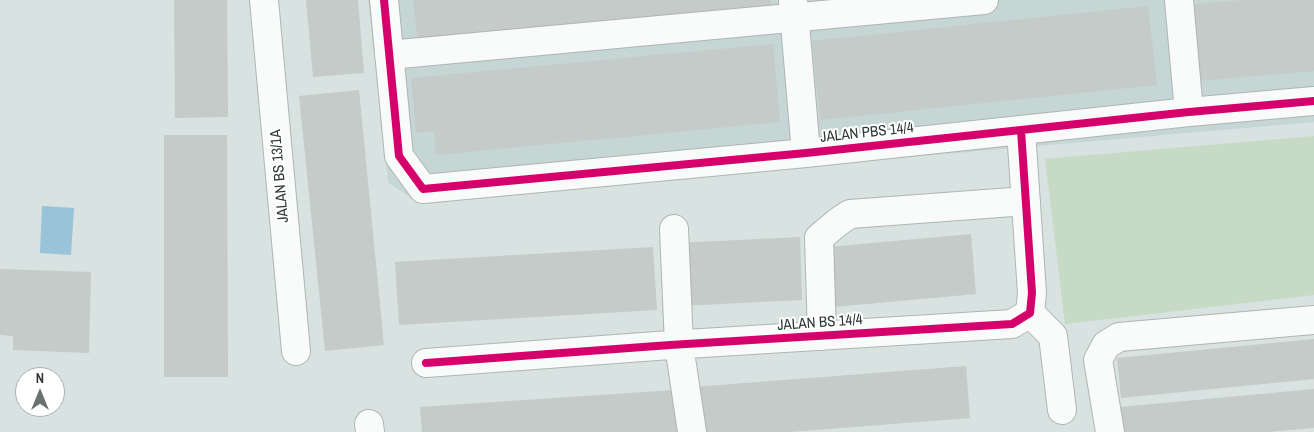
<!DOCTYPE html>
<html>
<head>
<meta charset="utf-8">
<style>
  body { margin:0 }
  #map { position:relative; width:1314px; height:432px; overflow:hidden; background:#d8e2e0; font-family:"Archivo Narrow",sans-serif }
  canvas { display:block }
  .north { position:absolute; left:15px; top:367px; width:50px; height:50px; box-sizing:border-box; background:#fff; border:1px solid #adafaf; border-radius:50%; rotate:0deg; font-size:14px; font-weight:700; line-height:20px; text-align:center; color:#313736 }
  .north::after { content:''; display:block; margin:auto; width:18px; height:22px; background:#6b7372; clip-path:polygon(50% 0,100% 100%,50% 72%,0 100%) }
</style>
</head>
<body>
<div id="map">
<canvas width="1314" height="432"></canvas>
<div class="north">N</div>
</div>
<script>
const c = document.querySelector('canvas').getContext('2d');
c.lineJoin = 'round';
function fill(path, color) { c.fillStyle = color; c.fill(path, 'evenodd'); }
function strokePath(path, color, width, dash) { c.strokeStyle = color; c.lineWidth = width; c.lineCap = dash ? 'butt' : 'round'; c.setLineDash(dash || []); c.stroke(path); }
function drawText(font, color, halo, rows, align = 'center') {
  c.font = font + ' "Archivo Narrow",sans-serif'; c.lineWidth = 4; c.setLineDash([]); c.textBaseline = 'middle'; c.strokeStyle = halo; c.fillStyle = color; for (const [text, x, y, turn = 0] of rows) {
    c.save(); c.translate(x, y); c.rotate((+turn || 0) * Math.PI / 180); c.textAlign = isNaN(turn) ? turn : align; if (halo) c.strokeText(text, 0, 0); c.fillText(text, 0, 0); c.restore();
  }
}
const built = new Path2D(`
  M368 0H1314V122L414 200 388 182Z`);
const green = new Path2D(`
  M1314 136V295L1065 324 1045 159Z`);
const water = new Path2D(`
  M42 206 74 208 71 255 40 253Z`);
const building = new Path2D(`
  M174 0H227L228 117 175 118Z
  M306 0H358L364 73 313 77Z
  M413 0H770L771 8 418 42Z
  M1244 0H1314V71L1199 81 1192 4Z
  M1148 6 1157 85 820 120 812 41Z
  M773 44 780 122 436 155 434 131 416 133 411 78Z
  M359 90 384 345 325 351 299 96Z
  M164 135H227L228 377H164Z
  M971 234 976 294 834 307 829 247Z
  M800 237 802 300 679 306 676 243Z
  M653 247 657 310 399 325 395 262Z
  M0 269 91 272 89 353 13 350V336L0 335Z
  M1314 339V379L1121 398 1117 358Z
  M966 366 970 418 789 432H696L693 387Z
  M1314 389V428L1267 432H1123L1120 407Z
  M674 390 677 432H422L420 407Z`);
const minor = new Path2D(`
  M264 0 296 351
  M384 0 399 156 423 189 806 153 1189 112 1314 101
  M793 0 806 153
  M1179 0 1189 112
  M389 55 984 0
  M674 229 679 345 692 432
  M1030 313 1053 336 1062 410
  M822 336 819 238 838 222 850 214 1026 201
  M426 363 670 345 1012 324 1030 313 1032 293 1021 130
  M369 424 370 432
  M1110 432 1098 360 1106 345 1119 337 1314 320`);
const cycleway = new Path2D(`
  M384 0 399 156 423 189 806 153 1189 112 1314 101
  M426 363 670 345 1012 324 1030 313 1032 293 1021 130`);
const streetNames = [
  ["JALAN PBS 14/4",867,133,-6],
  ["JALAN BS 13/1A",280,176,-95],
  ["JALAN BS 14/4",820,323,-4]
];
fill(built, '#c5d6d4');
fill(green, '#c6dac6');
fill(water, '#99c3d9');
fill(building, '#c4cbc9');
strokePath(minor, '#aeb5b3', 30);
strokePath(minor, '#f9fbfa', 28);
strokePath(cycleway, '#d6006c', 8);
drawText('15px', '#313736', '#fff', streetNames);
</script>
</body>
</html>
